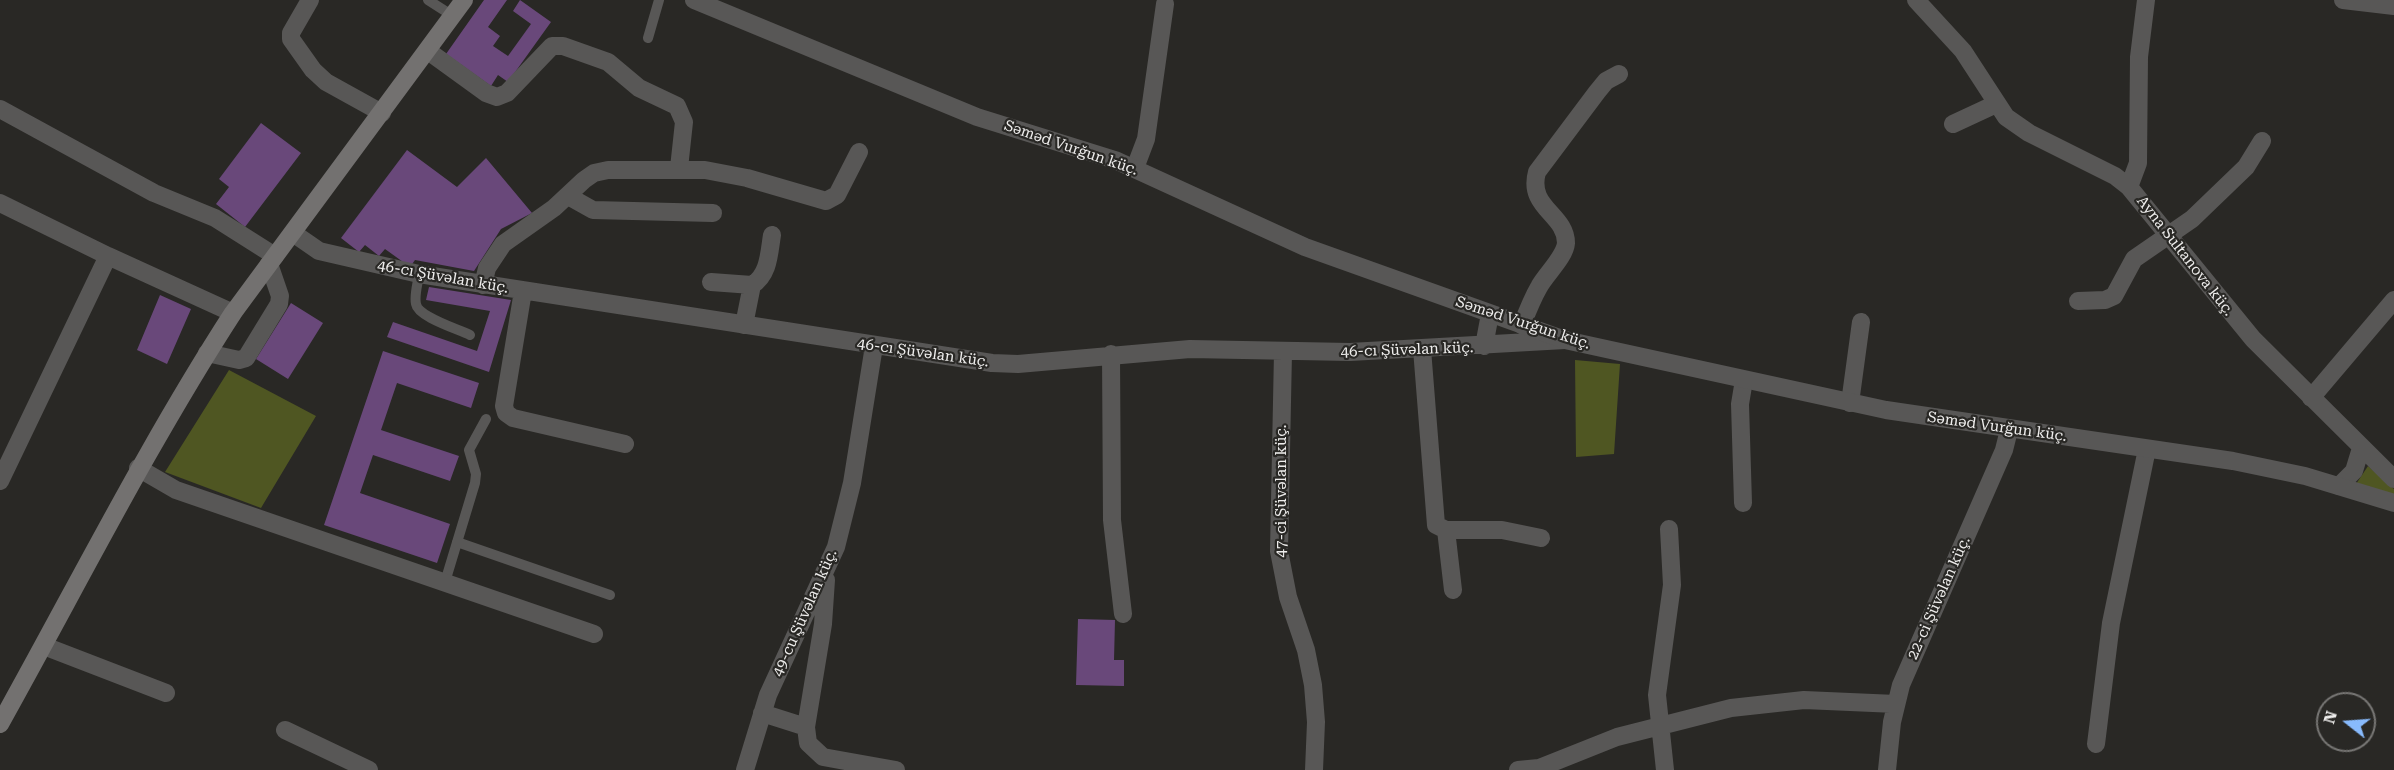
<!DOCTYPE html>
<html>
<head>
<meta charset="utf-8">
<style>
  body { margin:0 }
  #map { position:relative; width:2394px; height:770px; overflow:hidden; background:#292825; font-family:"Roboto Serif",serif }
  canvas { display:block }
  .north { position:absolute; left:2316px; top:692px; width:60px; height:60px; box-sizing:border-box; background:#292825; border:2px solid #787775; border-radius:50%; rotate:287deg; font-size:16px; font-weight:700; line-height:24px; text-align:center; color:#eeedec }
  .north::after { content:''; display:block; margin:auto; width:21px; height:27px; background:#88bafc; clip-path:polygon(50% 0,100% 100%,50% 72%,0 100%) }
</style>
</head>
<body>
<div id="map">
<canvas width="2394" height="770"></canvas>
<div class="north">N</div>
</div>
<script>
const c = document.querySelector('canvas').getContext('2d');
c.lineJoin = 'round';
function fill(path, color) { c.fillStyle = color; c.fill(path, 'evenodd'); }
function strokePath(path, color, width, dash) { c.strokeStyle = color; c.lineWidth = width; c.lineCap = dash ? 'butt' : 'round'; c.setLineDash(dash || []); c.stroke(path); }
function drawText(font, color, halo, rows, align = 'center') {
  c.font = font + ' "Roboto Serif",serif'; c.lineWidth = 4.5; c.setLineDash([]); c.textBaseline = 'middle'; c.strokeStyle = halo; c.fillStyle = color; for (const [text, x, y, turn = 0] of rows) {
    c.save(); c.translate(x, y); c.rotate((+turn || 0) * Math.PI / 180); c.textAlign = isNaN(turn) ? turn : align; if (halo) c.strokeText(text, 0, 0); c.fillText(text, 0, 0); c.restore();
  }
}
const green = new Path2D(`
  M1575 360 1620 364 1614 454 1576 457Z
  M229 370 316 416 261 508 165 472Z
  M2368 466 2394 489V496L2356 484Z`);
const building = new Path2D(`
  M484 0H507L488 27 500 36 493 46 508 56 531 24 513 11 520 0 551 22 508 82 498 75 491 86 446 54Z
  M261 123 301 153 245 227 216 204 229 187 219 179Z
  M407 150 457 187 486 158 532 213 501 229 474 271 415 260 410 267 385 249 379 256 365 245 359 252 341 238Z
  M429 287 511 300 489 372 387 337 393 322 477 351 490 311 426 300Z
  M160 295 191 309 167 364 137 350Z
  M291 303 323 323 288 379 256 359Z
  M383 351 479 383 471 408 397 383 381 430 459 456 450 481 373 455 360 493 450 524 437 563 324 525Z
  M1078 619 1115 620 1114 660H1124V686L1076 685Z`);
const service = new Path2D(`
  M428 0 453 16
  M648 38 659 0
  M419 274C418 283 414 295 416 304 418 317 458 329 470 335
  M457 542 610 595
  M445 582 475 483 476 474 469 450 486 419`);
const minor = new Path2D(`
  M310 0 291 33V39L313 70 326 82 382 113
  M1916 0 1963 51 2006 117 2029 133 2115 176 2129 187 2253 339 2394 479
  M2343 0 2394 6
  M428 51 486 93 497 97 507 93 552 46H563L608 62 639 88 677 106 684 122 679 168
  M0 109 154 193 215 218 275 256
  M1953 124 1996 104
  M1135 168 1146 139 1165 4
  M2129 187 2138 163 2139 57 2146 0
  M568 196 593 210 713 213
  M0 203 108 256 233 313
  M293 233 319 251 419 274 992 363 1018 364 1190 349 1350 352 1565 340
  M711 282 752 285
  M483 285 487 268 503 244 554 208 584 180 594 173 608 170H705L747 178 826 201 837 195 859 152
  M523 291 504 406 506 413 513 418 625 444
  M2078 301 2105 300 2114 296 2134 259 2192 219 2246 167 2262 141
  M744 325 752 285C769 275 769 253 772 235
  M1522 325C1527 312 1532 299 1539 287 1546 274 1565 257 1566 243 1566 214 1527 208 1537 172L1597 92 1606 81 1619 74
  M1484 346 1490 314
  M1422 349 1436 525 1446 530H1502L1541 538
  M1283 352 1279 551 1288 597 1306 650 1313 685 1316 722 1314 770
  M207 353 239 360 246 358 279 304 280 296 269 264
  M1111 354 1112 520 1123 614
  M2311 398 2394 300
  M1850 403 1861 322
  M138 468 176 490 594 634
  M0 481 108 256
  M2339 486 2354 471 2361 448
  M1743 503 1740 404 1744 380
  M1446 530 1453 590
  M826 580 823 624 806 727 808 743 823 757 896 770
  M44 646 166 693
  M762 713 806 727
  M285 730 369 770
  M2096 744 2111 623 2147 449
  M745 770 768 695 836 547 852 483 874 346
  M1518 770 1539 768 1617 737 1731 708 1804 700 1896 704
  M1665 770 1657 695 1672 585 1669 529
  M1887 770 1892 722 1901 685 2004 450 2009 430`);
const tertiary = new Path2D(`
  M694 0 977 117 1115 160 1305 247 1565 340 1886 410 2233 461 2305 476 2394 503`);
const secondary = new Path2D(`
  M0 724C77 586 147 446 233 313L464 0`);
const streetNames = [
  ["Səməd Vurğun küç.",1071,148,19],
  ["Ayna Sultanova küç.",2185,256,52],
  ["46-cı Şüvəlan küç.",443,277,10],
  ["Səməd Vurğun küç.",1523,323,18],
  ["46-cı Şüvəlan küç.",1407,350,-2],
  ["46-cı Şüvəlan küç.",923,353,8],
  ["Səməd Vurğun küç.",1997,427,8],
  ["47-ci Şüvəlan küç.",1282,491,-90],
  ["22-ci Şüvəlan küç.",1939,598,-66],
  ["49-cu Şüvəlan küç.",805,613,-66]
];
fill(green, '#4f5622');
fill(building, '#69487a');
strokePath(service, '#585756', 10);
strokePath(minor, '#585756', 18);
strokePath(tertiary, '#585756', 18);
strokePath(secondary, '#737170', 18);
drawText('15px', '#eeedec', '#292825', streetNames);
</script>
</body>
</html>
